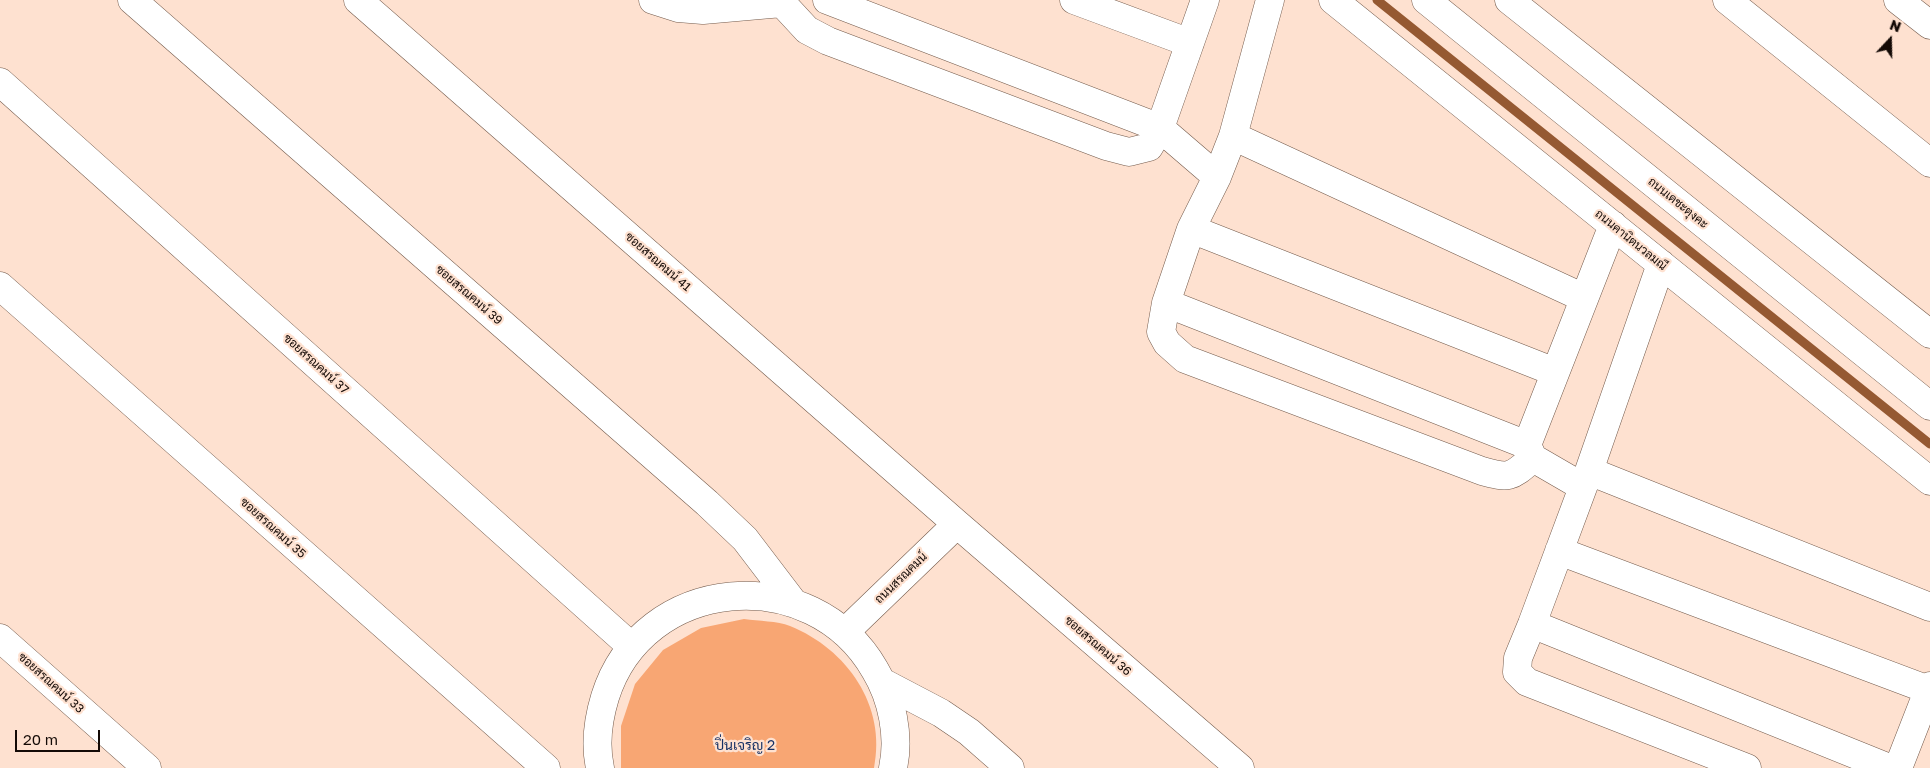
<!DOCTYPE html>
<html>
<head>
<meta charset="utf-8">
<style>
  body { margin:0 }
  #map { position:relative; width:1930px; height:768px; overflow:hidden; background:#fee1d0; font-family:"Golos Text",sans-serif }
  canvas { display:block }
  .north { position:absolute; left:1865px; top:15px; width:50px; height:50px; -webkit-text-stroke:4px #fee1d0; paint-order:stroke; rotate:21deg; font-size:14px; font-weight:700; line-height:20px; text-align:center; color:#140a06 }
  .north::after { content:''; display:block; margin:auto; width:18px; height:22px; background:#140a06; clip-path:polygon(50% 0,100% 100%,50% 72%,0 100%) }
  .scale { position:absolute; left:15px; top:730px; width:85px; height:22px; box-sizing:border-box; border:2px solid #140a06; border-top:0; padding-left:6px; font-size:15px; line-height:18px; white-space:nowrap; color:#140a06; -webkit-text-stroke:4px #fee1d0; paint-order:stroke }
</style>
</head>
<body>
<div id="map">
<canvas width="1930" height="768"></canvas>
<div class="north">N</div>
<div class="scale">20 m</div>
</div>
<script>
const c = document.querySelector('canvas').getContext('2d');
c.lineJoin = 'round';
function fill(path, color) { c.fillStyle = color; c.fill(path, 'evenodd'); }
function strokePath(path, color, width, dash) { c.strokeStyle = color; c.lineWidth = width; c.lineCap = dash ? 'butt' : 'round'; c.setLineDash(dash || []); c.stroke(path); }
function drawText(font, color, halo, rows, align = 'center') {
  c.font = font + ' "Golos Text",Sarabun,sans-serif'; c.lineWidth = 4.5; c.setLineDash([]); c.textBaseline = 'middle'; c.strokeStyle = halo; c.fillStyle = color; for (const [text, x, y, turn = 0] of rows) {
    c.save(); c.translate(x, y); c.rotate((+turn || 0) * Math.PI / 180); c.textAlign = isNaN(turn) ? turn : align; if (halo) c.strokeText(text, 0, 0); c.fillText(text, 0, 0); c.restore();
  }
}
const green = new Path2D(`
  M744 619C759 621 777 621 790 626 847 649 887 706 874 768H621V726L635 684 663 650 701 628Z`);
const stream = new Path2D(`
  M1377 0 1930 444`);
const minor = new Path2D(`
  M132 0 707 503 745 539 793 602
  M358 0 957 524 1240 768
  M653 0 678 8 703 10 782 3 783 0
  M1074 0 1190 43
  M1205 0 1160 128 1217 177
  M1270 0 1233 136 1217 177 1191 229 1166 303 1161 332 1167 343 1185 359 1482 471C1511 479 1511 477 1533 458
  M1333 0 1930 481
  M1426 0 1930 406
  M1509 0 1930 334
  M1727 0 1930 163
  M1898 0 1930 25
  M782 3 807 30 828 41 1106 146 1129 152 1149 147 1160 128 827 0
  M0 82 632 647
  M1233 136 1584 298
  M1191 229 1555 372
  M1661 264 1589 471 1532 624 1518 658 1517 672 1527 682 1747 768
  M0 286 546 768
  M1166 303 1527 445
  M1589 471 1930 607
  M1583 487 1533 458 1527 445 1613 225
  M1559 551 1929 690
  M1532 624 1889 768
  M845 632 957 524
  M0 638 147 768
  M882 682 941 713 969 732 1010 768
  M600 768C595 745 598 720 605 697 643 575 812 560 875 670 892 698 900 736 893 768
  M1898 768 1930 686`);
const streetNames = [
  ["ถนนเดชะตุงคะ",1678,203,39],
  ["ถนนคานิตนวลมณี",1631,240,39],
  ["ซอยสรณคมน์ 41",658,262,41],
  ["ซอยสรณคมน์ 39",469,295,41],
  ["ซอยสรณคมน์ 37",316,364,42],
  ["ซอยสรณคมน์ 35",273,528,42],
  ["ถนนสรณคมน์",901,578,-44],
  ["ซอยสรณคมน์ 36",1098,646,41],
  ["ซอยสรณคมน์ 33",51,683,42]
];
const neighbourhoodNames = [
  ["ปิ่นเจริญ 2",745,746]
];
fill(green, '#f8a673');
strokePath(stream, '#955932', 9);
strokePath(minor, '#745b4c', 29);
strokePath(minor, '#fff', 28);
drawText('12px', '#140a06', '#fee1d0', streetNames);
drawText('14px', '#153065', '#fee1d0', neighbourhoodNames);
</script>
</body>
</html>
